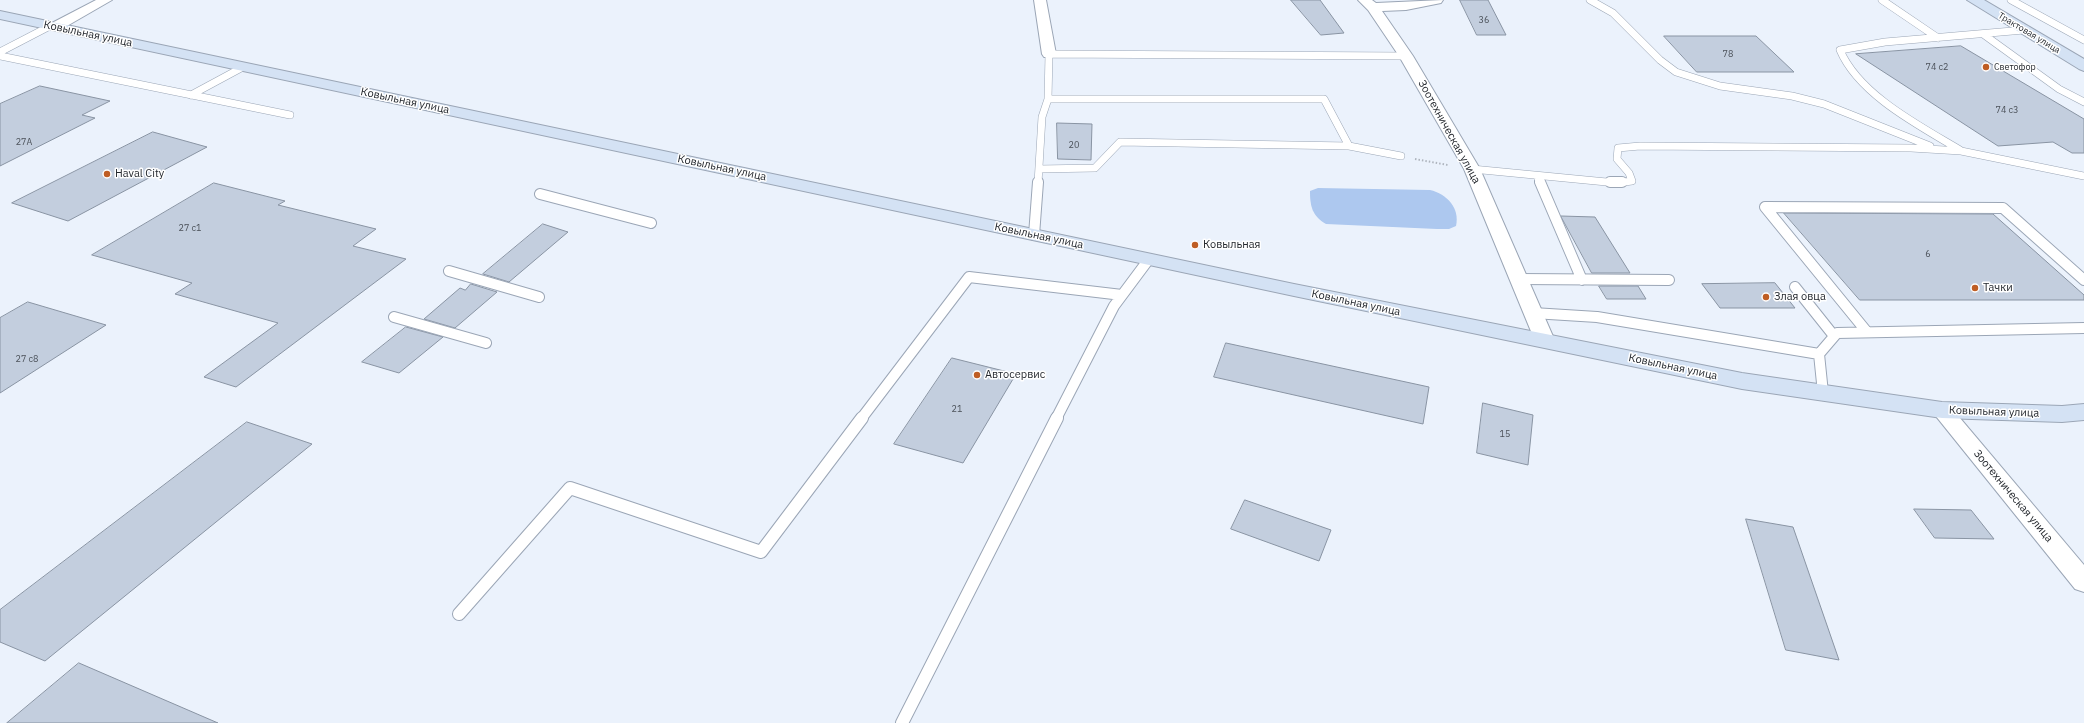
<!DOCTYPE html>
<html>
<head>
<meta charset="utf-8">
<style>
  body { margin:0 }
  canvas { display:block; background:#ebf2fc }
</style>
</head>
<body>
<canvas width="2084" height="723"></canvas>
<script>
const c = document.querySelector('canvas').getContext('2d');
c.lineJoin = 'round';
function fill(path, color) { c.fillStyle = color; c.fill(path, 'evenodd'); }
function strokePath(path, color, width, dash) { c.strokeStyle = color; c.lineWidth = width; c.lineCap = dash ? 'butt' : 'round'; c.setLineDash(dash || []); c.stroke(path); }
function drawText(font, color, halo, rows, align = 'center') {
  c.font = font + ' "IBM Plex Sans",sans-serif'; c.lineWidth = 3; c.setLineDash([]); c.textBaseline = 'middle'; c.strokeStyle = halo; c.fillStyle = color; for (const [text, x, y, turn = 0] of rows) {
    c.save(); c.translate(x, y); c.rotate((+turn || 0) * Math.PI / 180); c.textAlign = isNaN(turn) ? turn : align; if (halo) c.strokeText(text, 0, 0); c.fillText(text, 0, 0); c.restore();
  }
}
const green = new Path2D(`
  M1318 188 1430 190C1447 194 1460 208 1456 226L1449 229H1437L1326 224C1312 216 1310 206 1310 191Z`);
const building = new Path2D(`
  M1291 0H1320L1344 33 1321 35Z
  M1460 0H1488L1506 35H1477Z
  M1664 36H1756L1794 72H1697Z
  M1961 46 2084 119V153H2072L2053 142 1998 146 1856 54Z
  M40 86 110 101 82 115 95 118 0 166V104Z
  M1057 123 1092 124 1091 160 1058 159Z
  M153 132 207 147 68 221 12 203Z
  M214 183 285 201 278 205 376 229 353 246 406 259 236 387 204 377 278 323 175 294 192 283 92 255Z
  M1784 213 1993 214 2084 295V300H1860Z
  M1561 216 1595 217 1630 273H1592Z
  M543 224 568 232 509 282 483 274Z
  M1775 283 1795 308H1720L1702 284Z
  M471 284 497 292 455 328 424 319 460 288 465 290Z
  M1599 286H1638L1646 299H1607Z
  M28 302 106 325 0 393V318Z
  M406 327 443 337 399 373 362 362Z
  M1226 343 1429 387 1423 424 1214 377Z
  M952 358 1016 374 963 463 894 444Z
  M1483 403 1533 415 1528 465 1477 453Z
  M247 422 312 444 45 661 0 642V610Z
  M1245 500 1331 530 1319 561 1231 529Z
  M1914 509 1971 510 1994 539 1935 538Z
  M1746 519 1793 527 1839 660 1786 650Z
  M79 663 218 723H7Z`);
const path = new Path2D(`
  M1415 159 1448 165`);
const serviceFar2 = new Path2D(`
  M1590 0 1613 13 1660 60 1676 72 1720 86 1792 96 1824 104 1930 146
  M1882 0 1938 38
  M2011 0 2084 40
  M1983 34 2059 89 2084 102
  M0 52 50 26
  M0 56 290 115
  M191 95 243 67
  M1048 99H1324L1349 146 1401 156
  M1960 150C1920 126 1859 95 1840 50L1885 42 2024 30
  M1039 169 1095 168 1120 142 1349 146
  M1472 169 1617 183 1632 181 1629 173 1617 159 1618 148 1640 146 1911 148 1961 151 2084 176
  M1537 176 1540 183
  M1038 183 1042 117 1048 99 1049 54 1406 56`);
const serviceFar1 = new Path2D(`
  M1540 182 1582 280
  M1610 182H1622
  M540 194 651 223
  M1034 235 1038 182
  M449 271 539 297
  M1519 279 1669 280
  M1795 287 1834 336
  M1533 313 1597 317 1819 354
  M394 317 486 343
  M1867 332 1765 207 2003 208 2084 280
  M1823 393 1819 354 1837 333 2084 328
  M861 419 969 277 1122 295
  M1056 419 1114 306 1149 259`);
const service = new Path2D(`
  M459 614 570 488 761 552 862 418
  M902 723 1057 418`);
const minor = new Path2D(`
  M96 0H112L60 30H50L48 27 50 24Z
  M1034 0H1046L1056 54 1054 57H1044L1042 54Z
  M1358 0H1372L1376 3 1443 0 1441 3 1406 10 1382 11 1413 56 1480 169 1555 341 1552 345 1545 347 1538 345 1535 341 1464 169 1399 56 1368 10Z
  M1942 403 1949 405 2084 565V592L2075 589 1935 415 1932 410 1935 405Z`);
const secondary = new Path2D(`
  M1967 0H1984L2084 59V71L2079 69Z
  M0 11 1294 284 1742 373 1942 402 2062 406 2084 404V420L2062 422 1942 418 1742 389 1294 296 0 19Z`);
const markers = [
  [1986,67,4,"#bf5d23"],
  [107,174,4,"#bf5d23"],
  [1195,245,4,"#bf5d23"],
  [1975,288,4,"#bf5d23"],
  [1766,297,4,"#bf5d23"],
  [977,375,4,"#bf5d23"]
];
const numberNames = [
  ["36",1484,20],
  ["78",1728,54],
  ["74 с2",1937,67],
  ["74 с3",2007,110],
  ["27А",24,142],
  ["20",1074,145],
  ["27 с1",190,228],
  ["6",1928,254],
  ["27 с8",27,359],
  ["21",957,409],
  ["15",1505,434]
];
const farStreetnames = [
  ["Трактовая улица",2029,33,31]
];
const farPoinames = [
  ["Светофор",1994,67]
];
const streetNames = [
  ["Ковыльная улица",88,34,12],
  ["Ковыльная улица",405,101,12],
  ["Зоотехническая улица",1449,132,61],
  ["Ковыльная улица",722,168,12],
  ["Ковыльная улица",1039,236,12],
  ["Ковыльная улица",1356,303,12],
  ["Ковыльная улица",1673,367,12],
  ["Ковыльная улица",1994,412,2],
  ["Зоотехническая улица",2013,496,50]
];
const poiNames = [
  ["Haval Сity",115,174],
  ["Ковыльная",1203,245],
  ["Тачки",1983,288],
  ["Злая овца",1774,297],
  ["Автосервис",985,375]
];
fill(green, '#adc8ef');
fill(building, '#c3cede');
strokePath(building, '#8994a3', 1);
strokePath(serviceFar2, '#9ba6b6', 8);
strokePath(serviceFar1, '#9ba6b6', 12);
strokePath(service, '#9ba6b6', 14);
strokePath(minor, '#9ba6b6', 2);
strokePath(secondary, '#9ba6b6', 2);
strokePath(path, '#afb5be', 2, [1.5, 2]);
strokePath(serviceFar2, '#fff', 7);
strokePath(serviceFar1, '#fff', 10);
strokePath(service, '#fff', 12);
fill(minor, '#fff');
fill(secondary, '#d4e2f4');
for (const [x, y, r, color] of markers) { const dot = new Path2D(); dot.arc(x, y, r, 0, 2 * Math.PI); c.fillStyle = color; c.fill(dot); strokePath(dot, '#fff', 1.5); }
drawText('9px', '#4b5159', null, numberNames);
drawText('9px', '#23272d', '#fff', farStreetnames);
drawText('9px', '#23272d', '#fff', farPoinames, 'left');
drawText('11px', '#23272d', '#fff', streetNames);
drawText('11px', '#23272d', '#fff', poiNames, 'left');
</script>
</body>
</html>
